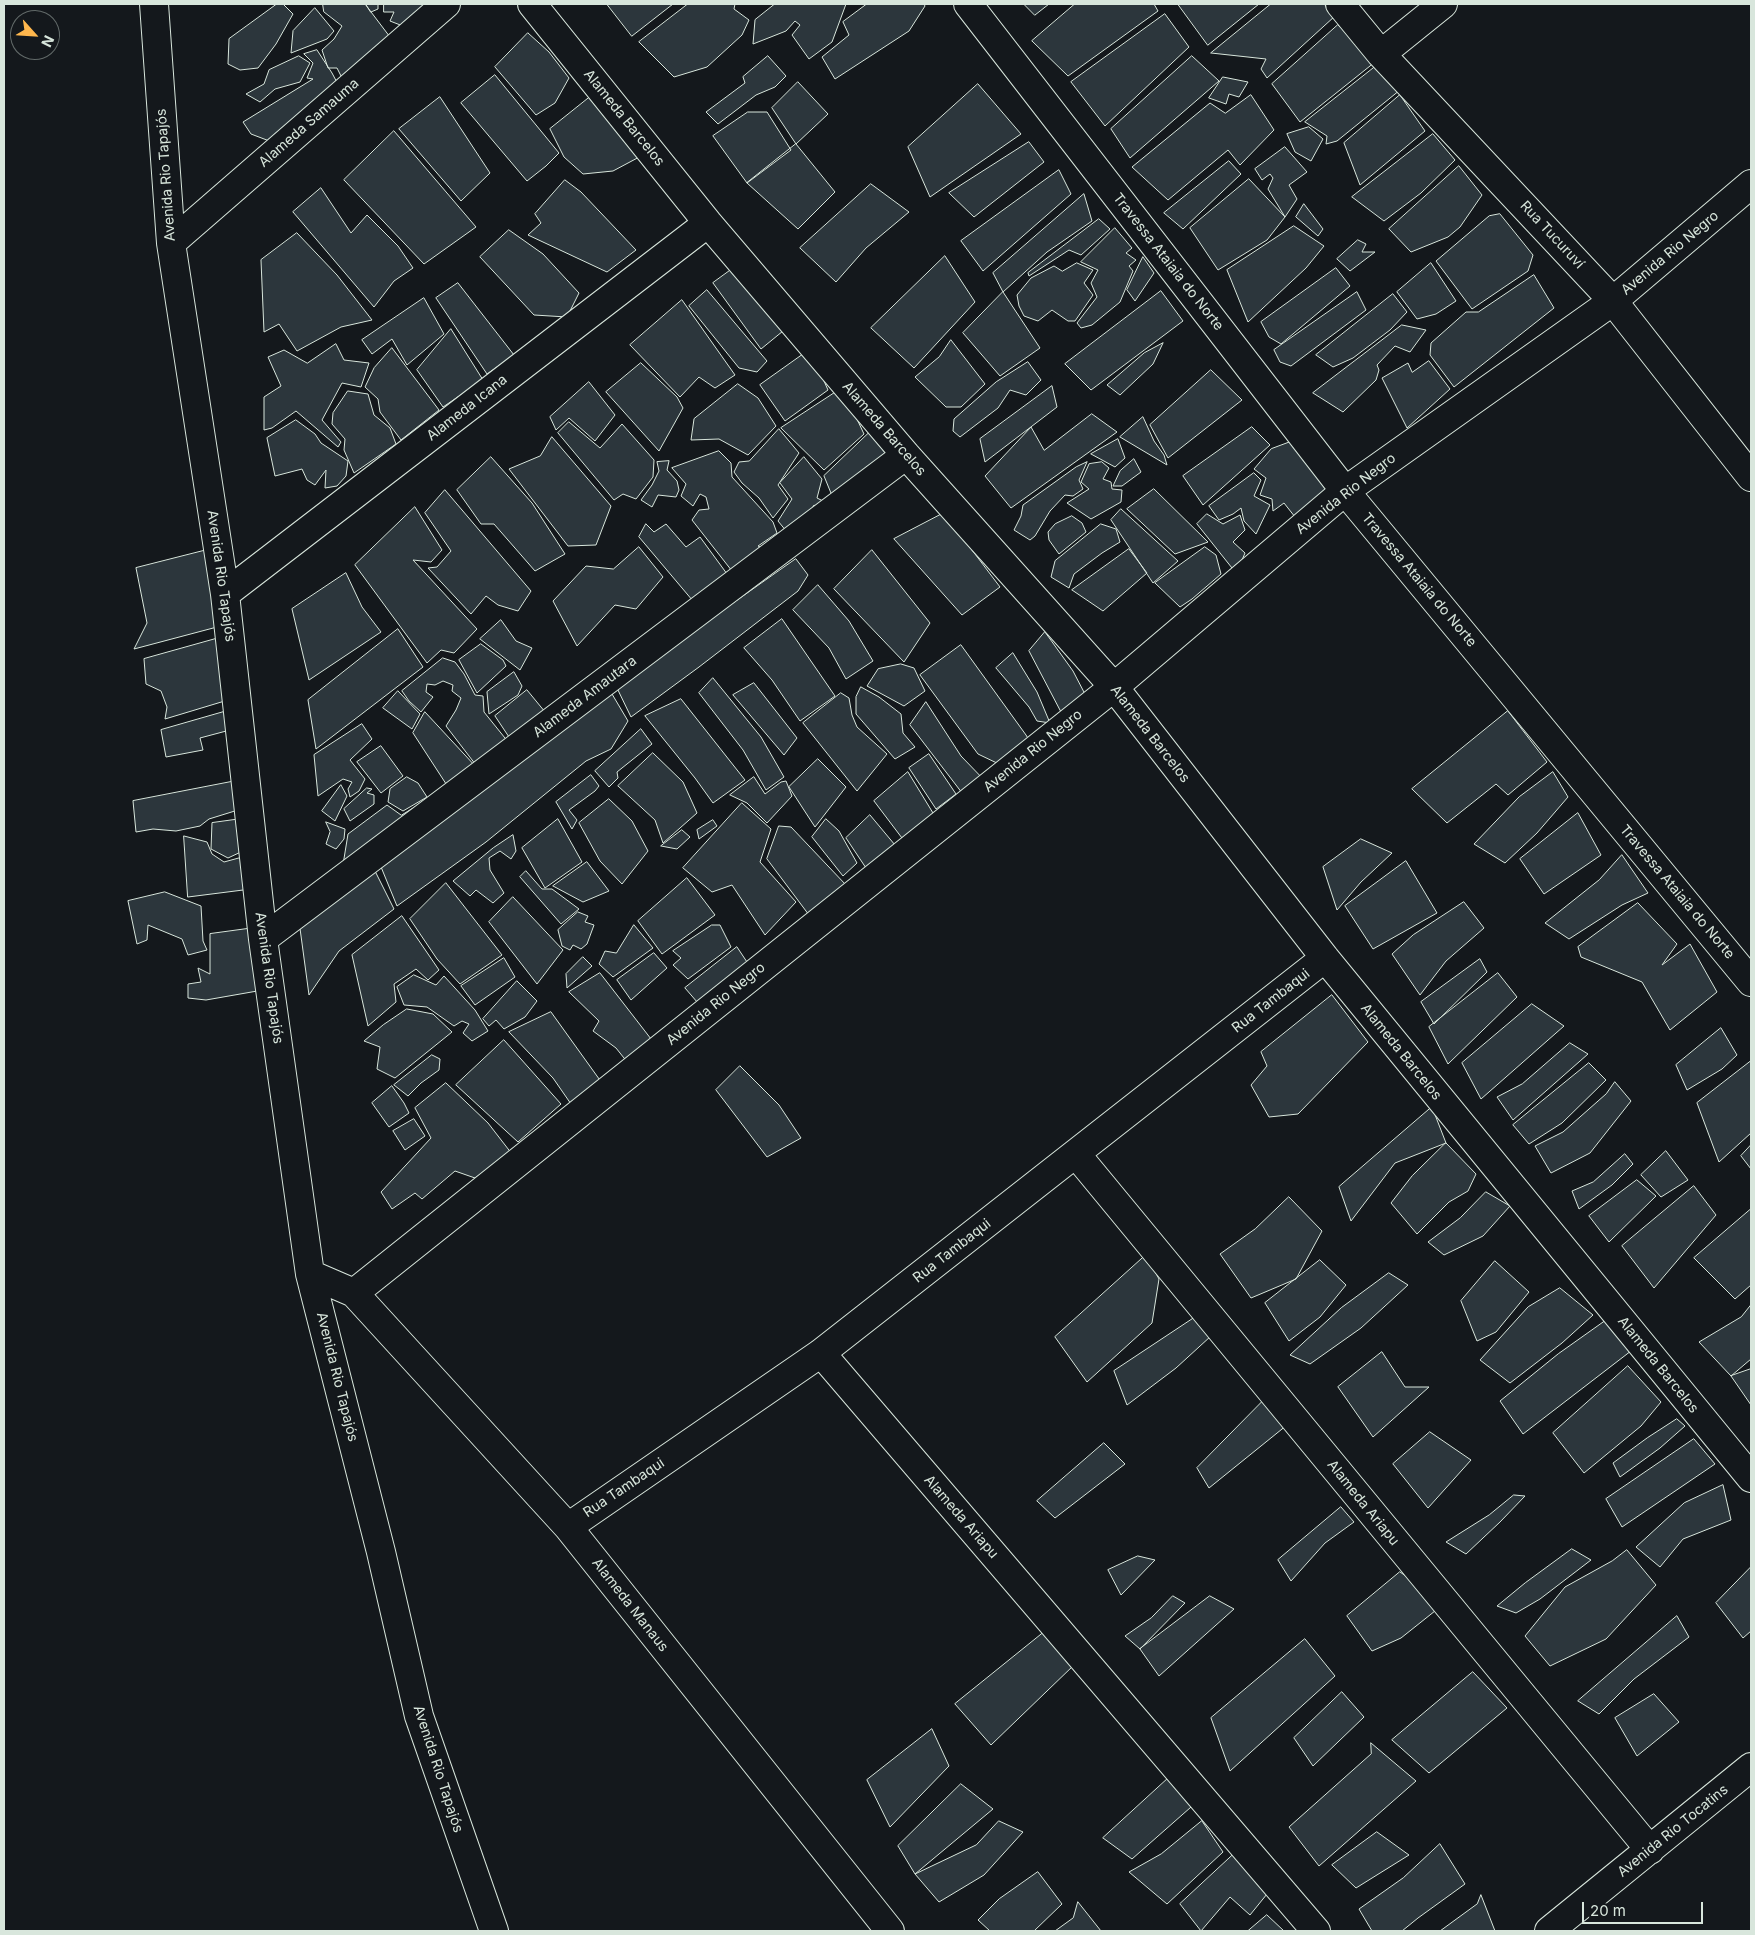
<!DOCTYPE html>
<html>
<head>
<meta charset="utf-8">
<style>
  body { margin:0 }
  #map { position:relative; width:1755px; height:1935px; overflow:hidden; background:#14181c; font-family:Inter,sans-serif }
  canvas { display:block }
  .frame { position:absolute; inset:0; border:5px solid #d8e6dc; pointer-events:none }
  .north { position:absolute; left:10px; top:10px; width:50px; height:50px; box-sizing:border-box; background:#14181c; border:1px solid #626a69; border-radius:50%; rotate:116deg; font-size:14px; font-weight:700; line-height:20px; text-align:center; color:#d8e6dc }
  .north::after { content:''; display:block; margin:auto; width:18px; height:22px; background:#ffb74d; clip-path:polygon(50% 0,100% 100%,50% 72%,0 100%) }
  .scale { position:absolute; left:1582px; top:1902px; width:121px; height:22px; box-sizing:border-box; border:2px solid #d8e6dc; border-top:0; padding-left:6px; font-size:15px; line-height:18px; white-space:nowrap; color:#d8e6dc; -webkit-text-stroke:4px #14181c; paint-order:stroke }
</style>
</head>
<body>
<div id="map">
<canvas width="1755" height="1935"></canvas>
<div class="frame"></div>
<div class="north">N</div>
<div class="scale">20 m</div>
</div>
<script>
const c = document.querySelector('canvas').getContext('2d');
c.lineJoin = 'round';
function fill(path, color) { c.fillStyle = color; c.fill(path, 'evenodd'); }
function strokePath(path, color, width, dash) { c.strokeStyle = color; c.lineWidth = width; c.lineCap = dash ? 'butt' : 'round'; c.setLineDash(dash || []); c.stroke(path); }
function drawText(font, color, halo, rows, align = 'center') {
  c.font = font + ' Inter,sans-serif'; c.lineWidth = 4; c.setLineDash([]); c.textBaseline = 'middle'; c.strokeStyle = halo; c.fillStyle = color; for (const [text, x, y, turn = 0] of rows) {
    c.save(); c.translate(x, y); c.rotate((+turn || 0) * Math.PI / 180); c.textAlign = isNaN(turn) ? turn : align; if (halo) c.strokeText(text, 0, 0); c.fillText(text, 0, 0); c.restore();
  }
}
const building = new Path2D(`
  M277 4H283L293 14 276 44 258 68 240 70 228 64 229 39Z
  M323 4H365L393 41 345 84 337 68H328L322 50 334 39 342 26 324 12Z
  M366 4H378V9L371 12Z
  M384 4H431L408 28 390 21 394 12H384Z
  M607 4H673L632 36Z
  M688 4H735L734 9 749 20 742 35 707 67 674 77 639 42Z
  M775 4H846L832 42 809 59 792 35 800 25 795 21 786 31 753 44 755 20Z
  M867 4H924L925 6 909 31 835 79 822 57 849 35 843 22Z
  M1024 4H1049L1035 15Z
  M1075 4H1154L1158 11 1068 76 1032 41Z
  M1178 4H1259L1208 45Z
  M1271 4H1324L1335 16 1267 78 1261 69 1266 59 1211 53Z
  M315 8 334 31 327 39 291 53 293 31Z
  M1165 14 1189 47 1105 126 1071 82Z
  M1338 25 1375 62 1300 122 1272 84Z
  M528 33 549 52 569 78 555 103 536 115 495 67Z
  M317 50 332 73 341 90 272 142 251 134 243 122 313 79 307 78 313 63 304 54Z
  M299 56 310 63 300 82 275 89 260 102 246 94 264 84 269 70Z
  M768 56 786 76 775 87 756 95 718 124 706 112 745 83 743 77Z
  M1192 56 1219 81 1130 158 1111 129Z
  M1380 63 1400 90 1337 141 1326 144 1327 136 1305 122Z
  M495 75 559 153 546 166 527 181 461 103Z
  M1223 77 1248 82 1239 97 1229 94 1226 104 1209 98Z
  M798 82 828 114 796 144 772 108Z
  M978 84 1021 134 930 197 908 147Z
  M595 93 643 155 613 171 583 174 564 157 550 129Z
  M1251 95 1274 130 1240 165 1228 150 1168 200 1132 167 1210 103 1225 113Z
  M1400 95 1425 131 1360 185 1344 143Z
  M440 97 490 173 461 201 399 129Z
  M748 112H767L791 150 747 183 713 136Z
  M1309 127 1323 139 1311 161 1295 152 1287 134Z
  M394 131 476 227 424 264 344 180Z
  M1433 134 1455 160 1421 193 1384 221 1352 197Z
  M1029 142 1044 162 974 217 949 193Z
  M796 144 835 192 798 229 747 183Z
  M1285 147 1307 172 1289 185 1297 199 1285 217 1268 189 1273 178 1270 174 1262 180 1255 169Z
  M1229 161 1241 174 1183 229 1164 213Z
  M1459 166 1482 195 1460 227 1448 237 1411 252 1389 229Z
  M1059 170 1071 194 983 271 961 241Z
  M1249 179 1285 217 1267 240 1218 270 1190 228Z
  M565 180 581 192 636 250 607 272 528 235 541 223 535 214Z
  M871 184 909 212 866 248 836 282 800 248Z
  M321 188 351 233 367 215 398 246 413 268 394 281 374 307 293 212Z
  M1084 194 1092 221 1047 252 1003 292 993 273Z
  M1304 204 1323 229 1318 236 1296 217Z
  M1500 214 1533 255 1528 271 1472 309 1436 261 1489 216Z
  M1099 219 1110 229 1081 255 1069 250 1029 276 1028 273Z
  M1294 226 1324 246 1306 268 1248 322 1227 270Z
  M1115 228 1132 248 1126 253 1136 260 1129 266 1133 271 1120 302 1092 325 1081 328 1077 323 1097 297 1091 283 1098 270 1081 262Z
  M509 230 543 254 579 293 567 317 534 315 480 257Z
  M297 233 337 275 372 320 341 327 297 351 279 324 264 332 261 260Z
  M1358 240 1366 244 1362 252H1375L1350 271 1337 259Z
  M945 256 975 302 914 368 871 328Z
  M1143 257 1154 273 1135 301 1127 290Z
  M1077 263 1093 270 1084 283 1093 295 1075 321H1068L1052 310 1038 321 1024 316 1019 306 1017 295 1031 278 1054 266 1062 271Z
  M1431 263 1456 301 1436 314 1417 319 1397 292Z
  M735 267 783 331 761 349 713 283Z
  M1336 268 1350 286 1281 344 1269 337 1261 322Z
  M1534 275 1554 308 1454 387 1430 355 1431 343 1466 312H1478Z
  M458 283 514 355 487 374 436 298Z
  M707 290 767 361 757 372 739 368 689 306Z
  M1161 291 1183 321 1091 390 1065 364Z
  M1003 292 1040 348 1000 376 963 333Z
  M1357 292 1366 310 1291 366 1280 362 1274 350Z
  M1393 294 1407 312 1390 330 1353 358 1333 367 1316 355Z
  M424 298 444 334 407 365 392 339 372 354 362 340Z
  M682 300 735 375 715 388 699 377 680 397 630 345Z
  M1402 325 1426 330 1410 352 1395 346 1377 365 1379 370 1376 380 1343 412 1313 393Z
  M451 329 483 380 443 407 417 370Z
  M951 340 985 384 961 407H946L915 377 939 357Z
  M1163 343 1153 364 1120 395 1107 385 1144 353Z
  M336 344 344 360 369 363 361 387 342 383 322 420 341 442 338 447 296 411 272 428 264 430V397L281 386 268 357 284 350 307 363Z
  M392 348 439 410 401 440 380 412 378 399 365 387 374 368Z
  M805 353 820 372 828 390 785 421 760 385Z
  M1429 361 1450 389 1407 428 1382 378 1408 363 1412 372Z
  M1028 362 1041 380 1026 395 1010 390 998 408 960 437 953 431 954 419 996 382Z
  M641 363 677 397 683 408 659 451 606 392Z
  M1211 370 1242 400 1168 458 1150 425Z
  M589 382 615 415 595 441 569 418 556 430 550 417Z
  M738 384 758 398 776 426 748 455 719 439 691 440 694 419Z
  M1052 386 1057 407 985 462 980 439Z
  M348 391 368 394 374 415 390 428 396 444 354 473 344 450 345 439 332 424 333 413Z
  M836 392 856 417 864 434 824 470 781 428Z
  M1092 414 1117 432 1011 508 985 476 1031 427 1044 450Z
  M1143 417 1154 441 1164 455 1167 465 1120 437Z
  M296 420 315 434 321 443 348 461 346 476 337 486 325 488 326 470 315 485 307 480 302 469 275 476 267 438Z
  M569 422 600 448 622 424 654 460 653 477 636 499 623 494 614 500 558 433Z
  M1252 427 1270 445 1203 505 1183 476Z
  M779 429 799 453 778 485 788 499 773 518 759 498 742 483 734 472 739 462 749 461Z
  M869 433 887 455 833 498 824 476Z
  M552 437 611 506 596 545 568 546 509 469 540 456Z
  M1118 439 1125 458 1115 467 1091 454Z
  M1293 441 1331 488 1299 522 1284 503 1273 511 1272 499 1260 495 1266 478 1254 469 1271 449Z
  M719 451 731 463 732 477 773 522 777 533 758 546 765 549 732 571 692 520 699 510 709 509 706 497 700 494 693 506 681 496 686 484 672 468Z
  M491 457 532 503 565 554 535 571 494 524H481L457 490Z
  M804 457 822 479 817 498 823 501 818 508 814 505 804 522 787 532 778 521 792 499 780 483Z
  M1134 459 1141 472 1122 486H1113L1120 471Z
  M669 461 667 470 677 481 679 490 676 497 658 495 652 507 641 500 652 485 659 471 657 462Z
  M1087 462 1079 480 1083 489 1073 496 1065 495 1050 511 1035 536 1030 540 1014 530 1021 516 1023 505 1076 467Z
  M1102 462 1109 468 1103 479 1111 482 1112 489 1122 490 1121 502 1091 519 1067 503 1089 489 1081 482 1089 464Z
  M1254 473 1261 480 1254 496 1270 505 1256 534 1244 521 1241 508 1233 514 1219 520 1209 506Z
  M1154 489 1208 542 1175 554 1127 509Z
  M445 490 531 591 518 611 498 605 486 596 471 614 428 568 437 567 451 551 425 513Z
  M415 507 442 550 431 562 413 560 477 629 454 653 441 650 427 663 355 565Z
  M1121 509 1178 561 1153 583 1111 520Z
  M944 513 1000 587 962 615 894 539Z
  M1207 514 1223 524 1240 515 1245 530 1233 542 1245 553 1242 560 1232 568 1197 524Z
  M1072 516 1082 523 1086 532 1059 554 1049 540 1048 532 1055 524Z
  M646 524 654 532 666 524 686 547 700 537 730 578 693 601 639 537Z
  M1101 524 1116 529 1120 542 1102 553 1074 574 1069 588 1051 577 1055 561Z
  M639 547 663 577 636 609 615 605 577 646 553 601 586 566 613 569Z
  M1205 547 1216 555 1221 574 1192 599 1180 607 1155 583Z
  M1129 549 1147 573 1103 611 1072 590Z
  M207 550 217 627 134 649 147 623 136 568Z
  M872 550 930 623 904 662 834 589Z
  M796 559 808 575 798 591 699 667 631 717 616 686Z
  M346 573 362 607 381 632 309 680 292 609Z
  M818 585 849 621 873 661 846 679 829 648 793 610Z
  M782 619 835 696 800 721 772 680 744 648Z
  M501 620 516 641 532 648 520 670 480 639Z
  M398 629 423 667 316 749 308 700Z
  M1045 632 1073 671 1086 696 1061 712 1029 651Z
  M219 638 228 700 165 719 167 707 161 691 146 684 144 659Z
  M481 644 503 660 506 666 477 693 459 660Z
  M961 645 1026 735 1035 750 1001 765 978 754 920 675Z
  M1013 653 1037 692 1050 723 1037 721 1029 707 996 668Z
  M443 658 455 662 464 674 475 695 483 696 484 712 509 743 479 769 446 726 456 710 461 698 452 691 453 685 443 681 435 685 427 684 426 692 433 697 421 712 409 701 402 691Z
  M901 664 914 668 925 691 904 706 867 686 878 669Z
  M514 672 522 686 518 695 489 714 487 692Z
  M713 678 761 737 784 777 766 790 743 750 699 693Z
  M754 683 797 738 784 755 733 695Z
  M861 687 879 697 901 714 903 733 915 747 895 759 856 714V697Z
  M527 690 550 718 513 743 495 716Z
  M398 691 420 714 412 729 383 708Z
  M841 693 849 698 852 715 857 727 887 754 857 791 803 723Z
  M612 694 628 721 611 749 586 761 486 842 397 906 379 862Z
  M681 699 745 780 713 803 695 778 645 716Z
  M926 702 961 756 988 784 969 802 910 725Z
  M227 711 230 730 200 738 203 750 166 757 161 730Z
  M1508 711 1547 762 1508 795 1496 784 1447 823 1412 789Z
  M425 712 477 768 450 790 413 733Z
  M362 724 372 739 350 760 365 779 359 791 350 797 348 789 352 782 343 779 318 796 314 755Z
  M641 729 652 744 617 772 618 778 609 787 595 771Z
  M381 746 403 776 381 793 357 762Z
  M653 753 683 782 697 813 663 843 655 820 618 786Z
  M929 754 956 794 936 809 909 768Z
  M818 759 846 787 815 827 789 787Z
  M908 772 933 813 905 842 874 801Z
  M1553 772 1568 797 1537 833 1505 863 1474 844 1519 797Z
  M591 775 599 786 595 791 569 810 577 820 572 829 556 802Z
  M407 777 418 783 427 797 403 811 388 802 390 789Z
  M754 777 765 794 781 782 786 781 792 796 767 823 747 803 730 795Z
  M236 781 238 810 209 819 200 826 176 831 153 829 136 832 133 801Z
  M341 785 347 796 335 821 322 811Z
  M367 788 372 789 367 793 374 795V804L350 821 344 809Z
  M609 799 632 821 648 851 622 884 600 861 579 823Z
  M423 802 341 877 348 834 387 805 401 815Z
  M742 803 771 829 760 862 796 902 765 935 732 885 712 892 683 868Z
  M1578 813 1601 855 1544 894 1520 859Z
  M870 815 895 845 870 874 846 838Z
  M241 819 243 851 228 858 211 849 212 823Z
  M558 819 582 862 545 888 522 848Z
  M826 819 839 831 857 863 843 876 812 837Z
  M713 820 717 826 699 839 697 830Z
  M326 822 345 829 344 839 336 849 326 844 330 832Z
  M779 826 791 827 846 885 809 915 767 859Z
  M682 830 690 837 677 849 661 846Z
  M513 835 516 851 511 859 500 851 489 858 490 870 504 893 493 903 476 890 470 896 453 881 493 848Z
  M184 836 207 842 212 854 224 862 246 856 251 889 188 897Z
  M1361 839 1392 853 1361 882 1337 910 1323 867Z
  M1622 855 1648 893 1622 905 1569 939 1545 923 1599 880Z
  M1406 861 1437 913 1373 949 1345 906Z
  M587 862 609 891 583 902 553 886Z
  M373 867 394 909 339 951 309 995 299 921Z
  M526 871 542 889H552L579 909 561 924 520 877Z
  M687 878 715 915 662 954 638 921Z
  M446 883 502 955 460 984 437 959 410 919Z
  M165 892 201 906 203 941 207 950 188 955 182 939 148 925 147 940 137 944 128 901Z
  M513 897 563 950 537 984 489 922Z
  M1464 902 1484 928 1446 961 1420 995 1392 954 1413 935Z
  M1638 903 1677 944 1662 965 1690 944 1717 992 1670 1030 1642 982 1581 957 1578 947Z
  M578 912 588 916 585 922 594 925 587 944 581 949 573 945 570 950 562 946 558 930Z
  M402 916 439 970 428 980 416 969 394 984 396 1002 368 1026 352 955Z
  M634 925 653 948 613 977 599 964 605 951 616 953Z
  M712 925H720L731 947 688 979 673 965 681 958 673 951Z
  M254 928 263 990 206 1000 188 998V984L201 982 198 968 210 974V934Z
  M737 947 747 962 704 1010 685 988Z
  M654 953 667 968 631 1000 617 980Z
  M583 957 592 966 567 988 566 974Z
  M504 958 515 977 475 1005 461 986Z
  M1480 959 1487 972 1434 1024 1421 1002Z
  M600 973 658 1048 628 1063 616 1048 593 1031 599 1021 569 992Z
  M1498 973 1517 997 1448 1064 1429 1027Z
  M414 975 436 985 444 976 475 1010 488 1031 472 1041 463 1033 469 1024 462 1021 454 1026 427 1007 404 1005 397 987Z
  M517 981 537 1001 525 1017 504 1029 496 1020 489 1026 483 1019Z
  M1332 995 1368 1042 1298 1114 1269 1117 1251 1085 1267 1066 1261 1052Z
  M1532 1004 1564 1026 1481 1099 1462 1063Z
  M407 1009 433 1014 452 1032 395 1078 377 1069 380 1047 364 1041 383 1025Z
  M551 1012 602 1083 571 1104 553 1078 509 1032Z
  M1721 1028 1737 1055 1722 1069 1687 1090 1676 1065Z
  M504 1040 561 1104 518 1142 456 1085Z
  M1570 1043 1588 1054 1513 1120 1497 1097 1522 1084Z
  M432 1055 440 1059 439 1070 421 1083 408 1096 394 1085Z
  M1751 1061V1133L1719 1162 1697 1103Z
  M1589 1063 1606 1080 1562 1123 1529 1144 1513 1125Z
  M740 1066 779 1105 801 1138 767 1157 716 1090Z
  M1615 1082 1631 1101 1590 1153 1551 1173 1535 1146 1563 1132 1606 1094Z
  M446 1083 488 1123 512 1154 475 1178 455 1171 422 1199 415 1193 392 1209 381 1192 431 1138 415 1108Z
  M392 1086 404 1103 409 1113 389 1127 372 1103Z
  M1432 1107 1446 1143 1395 1163 1351 1221 1339 1187Z
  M414 1119 425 1136 405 1150 393 1131Z
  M1446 1143 1476 1174 1468 1191 1449 1202 1417 1234 1391 1203 1412 1176Z
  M1751 1145V1169L1741 1156Z
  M1666 1151 1688 1180 1661 1197 1641 1175Z
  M1625 1154 1633 1164 1612 1185 1579 1209 1572 1191 1593 1182Z
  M1637 1180 1656 1196 1609 1242 1589 1216Z
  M1694 1186 1716 1215 1654 1288 1622 1246Z
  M1486 1192 1510 1206 1483 1236 1444 1255 1428 1242 1460 1218Z
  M1289 1197 1322 1231 1296 1279 1251 1298 1220 1254 1255 1229Z
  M1751 1209V1285L1735 1299 1694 1258Z
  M1146 1255 1159 1279 1152 1323 1087 1382 1055 1337Z
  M1320 1260 1346 1285 1320 1317 1289 1341 1265 1303Z
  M1495 1261 1529 1292 1496 1332 1477 1341 1461 1301Z
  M1389 1273 1408 1285 1361 1328 1310 1364 1290 1355 1341 1308Z
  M1560 1288 1593 1315 1562 1343 1510 1383 1480 1360 1528 1307Z
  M1751 1305V1359L1731 1376 1699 1342 1741 1317Z
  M1194 1318 1211 1336 1176 1368 1127 1405 1114 1371Z
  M1608 1319 1640 1344 1523 1434 1500 1401 1558 1354Z
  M1382 1352 1405 1387H1429L1373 1437 1338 1387Z
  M1628 1366 1661 1402 1641 1426 1584 1473 1553 1433Z
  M1751 1369V1405L1731 1376Z
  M1265 1399 1287 1425 1209 1488 1197 1468Z
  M1677 1419 1685 1426 1660 1448 1620 1477 1613 1463 1647 1438Z
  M1430 1432 1471 1460 1428 1508 1393 1464Z
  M1694 1439 1715 1464 1622 1527 1606 1499Z
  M1104 1443 1125 1464 1055 1518 1037 1501Z
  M1723 1485 1731 1520 1683 1539 1660 1567 1636 1547 1684 1503Z
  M1514 1495 1525 1496 1500 1522 1466 1554 1446 1542 1489 1515Z
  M1341 1507 1354 1522 1325 1543 1291 1581 1278 1560Z
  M1572 1549 1591 1560 1540 1599 1516 1613 1497 1606 1525 1583Z
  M1627 1550 1656 1585 1606 1639 1550 1666 1525 1636 1565 1587 1612 1561Z
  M1138 1556 1155 1560 1121 1595 1108 1570Z
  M1751 1567V1631L1743 1638 1716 1603Z
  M1400 1572 1445 1603 1401 1638 1372 1651 1347 1616Z
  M1173 1596 1185 1603 1140 1649 1125 1636 1151 1618Z
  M1210 1596 1234 1609 1159 1676 1140 1649Z
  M1677 1616 1689 1637 1634 1679 1599 1714 1578 1701Z
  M1048 1629 1074 1665 991 1745 955 1704Z
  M1305 1639 1335 1676 1230 1771 1211 1718Z
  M1473 1672 1507 1708 1429 1773 1392 1740Z
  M1342 1692 1364 1717 1313 1766 1294 1738Z
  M1654 1694 1679 1722 1637 1756 1615 1718Z
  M932 1729 949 1766 890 1827 867 1780Z
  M1371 1743 1416 1781 1319 1866 1289 1827 1371 1754Z
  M1174 1773 1199 1800 1132 1859 1103 1838Z
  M961 1784 993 1809 915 1874 898 1846Z
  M999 1821 1023 1832 984 1875 939 1902 915 1874 976 1845Z
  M1202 1821 1223 1852 1167 1904 1129 1872 1161 1854Z
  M1377 1832 1409 1855 1356 1888 1332 1865Z
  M1440 1844 1465 1884 1418 1918 1402 1931H1372L1359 1909 1403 1878Z
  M1235 1853 1267 1894 1250 1915 1230 1897 1201 1931 1180 1904Z
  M1038 1872 1062 1904 1034 1931H990L978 1920 999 1899Z
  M1481 1895 1495 1931H1440L1477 1904Z
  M1078 1902 1101 1931H1055L1073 1918Z
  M1267 1915 1284 1931H1248Z`);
const minor = new Path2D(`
  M154 4 171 243 225 594 263 939 310 1274 381 1552 419 1716 494 1931
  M532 4 708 223 906 455 1114 687 1325 958 1751 1478
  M968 4 1345 491 1751 982
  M1340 4 1381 54 1613 301 1751 477
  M1381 54 1443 4
  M171 243 446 4
  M225 594 708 223
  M263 939 906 455
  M1076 1154 1650 1850
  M310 1274 354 1293 1114 687 1345 491 1613 301 1751 184
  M354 1293 568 1527 890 1931
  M821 1353 1316 1931
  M568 1527 821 1353 1325 958
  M1549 1931 1751 1767`);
const streetNames = [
  ["Alameda Barcelos",624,118,51],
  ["Alameda Samauma",309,123,-41],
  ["Avenida Rio Tapajós",166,175,-94],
  ["Rua Tucuruví",1552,235,47],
  ["Avenida Rio Negro",1670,253,-40],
  ["Travessa Ataiaia do Norte",1168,262,52],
  ["Alameda Icana",467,408,-38],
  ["Alameda Barcelos",884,429,49],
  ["Avenida Rio Negro",1346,494,-38],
  ["Avenida Rio Tapajós",221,576,82],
  ["Travessa Ataiaia do Norte",1419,580,50],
  ["Alameda Amautara",585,697,-37],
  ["Alameda Barcelos",1150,734,52],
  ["Avenida Rio Negro",1033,751,-39],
  ["Travessa Ataiaia do Norte",1677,892,50],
  ["Avenida Rio Tapajós",269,978,82],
  ["Rua Tambaqui",1271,1001,-38],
  ["Avenida Rio Negro",716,1004,-39],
  ["Alameda Barcelos",1401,1052,51],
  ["Rua Tambaqui",952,1251,-38],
  ["Alameda Barcelos",1658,1365,51],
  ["Avenida Rio Tapajós",337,1377,76],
  ["Rua Tambaqui",624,1488,-34],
  ["Alameda Ariapu",1363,1503,51],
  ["Alameda Ariapu",961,1517,49],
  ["Alameda Manaus",630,1605,52],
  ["Avenida Rio Tapajós",438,1769,72],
  ["Avenida Rio Tocatins",1673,1831,-39]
];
fill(building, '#2c363c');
strokePath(building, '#d8e6dc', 1);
strokePath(minor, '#d8e6dc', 30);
strokePath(minor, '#14181c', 28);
drawText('14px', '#d8e6dc', '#14181c', streetNames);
</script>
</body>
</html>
